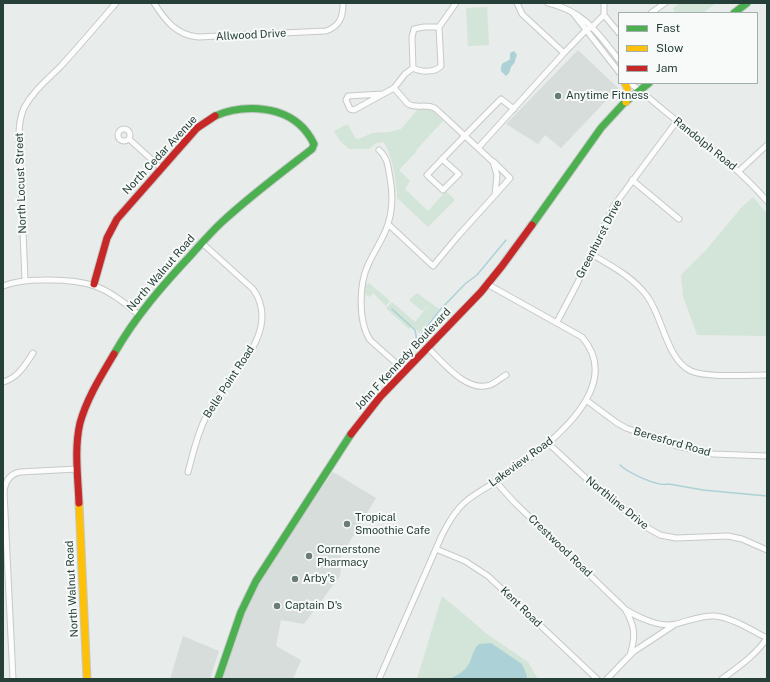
<!DOCTYPE html>
<html>
<head>
<meta charset="utf-8">
<style>
  body { margin:0 }
  #map { position:relative; width:770px; height:682px; overflow:hidden; background:#e8ecea; font-family:"Public Sans",sans-serif }
  canvas { display:block }
  .frame { position:absolute; inset:0; border:4px solid #263f38; pointer-events:none }
  .legend { position:absolute; left:618px; top:12px; width:140px; height:72px; box-sizing:border-box; background:#f7faf9; border:1px solid #a3afac; margin:0; padding:5px 7px; list-style:none; font-size:12px; color:#263f38 }
  .legend li { display:flex; align-items:center; gap:8px; height:20px }
  .legend b { width:20px; border:1px solid #a3afac }
</style>
</head>
<body>
<div id="map">
<canvas width="770" height="682"></canvas>
<div class="frame"></div>
<ul class="legend">
<li><b style="height:5px;background:#4caf50"></b>Fast</li>
<li><b style="height:5px;background:#ffc107"></b>Slow</li>
<li><b style="height:5px;background:#c62828"></b>Jam</li>
</ul>
</div>
<script>
const c = document.querySelector('canvas').getContext('2d');
c.lineJoin = 'round';
function fill(path, color) { c.fillStyle = color; c.fill(path, 'evenodd'); }
function strokePath(path, color, width, dash) { c.strokeStyle = color; c.lineWidth = width; c.lineCap = dash ? 'butt' : 'round'; c.setLineDash(dash || []); c.stroke(path); }
function drawText(font, color, halo, rows, align = 'center') {
  c.font = font + ' "Public Sans",sans-serif'; c.lineWidth = 4; c.setLineDash([]); c.textBaseline = 'middle'; c.strokeStyle = halo; c.fillStyle = color; for (const [text, x, y, turn = 0] of rows) {
    c.save(); c.translate(x, y); c.rotate((+turn || 0) * Math.PI / 180); c.textAlign = isNaN(turn) ? turn : align; if (halo) c.strokeText(text, 0, 0); c.fillText(text, 0, 0); c.restore();
  }
}
const built = new Path2D(`
  M578 50 618 88 561 148 545 135 538 144 506 124Z
  M333 472 376 498 340 558 341 567 340 576 304 624 281 620 276 646 301 660 293 679H220L256 581Z
  M183 636 219 651 210 679H170Z`);
const green = new Path2D(`
  M679 3H716L703 13H676L673 9Z
  M487 7 489 45 468 46 466 8Z
  M418 109 432 110 443 121 417 149 416 152 399 170 410 181 405 189 428 211 446 191 455 200 428 227 397 198C398 190 392 158 388 150 387 147 385 144 383 142L376 143 369 149H349L340 141 334 131 348 124 355 138 359 139 372 133 390 132 401 129Z
  M753 197 767 214V336L697 335 683 296 681 275 706 250 741 208Z
  M369 283 390 301 386 306 373 293 370 297 364 294V286Z
  M417 293 439 309 420 333 412 326 409 329 386 308 392 302 415 322 429 304 422 311 409 300Z
  M442 596 487 634 528 662 538 679H417Z`);
const water = new Path2D(`
  M514 51 517 55 515 60V62L511 67 509 73 506 76 501 71C501 60 505 64 510 59V53Z
  M491 643 522 664 527 676 526 679H450C456 676 463 672 467 667 473 659 471 652 479 644Z`);
const stream = new Path2D(`
  M392 309 415 330 417 341
  M417 340 438 312 465 284 477 275 506 240
  M620 465C629 473 657 487 669 484L703 490 767 496`);
const street = new Path2D(`
  M154 3C165 20 176 35 198 37L326 31C340 26 343 17 343 3
  M548 3C584 11 598 33 619 60
  M573 13 619 72
  M651 13 665 3
  M604 15 619 33
  M564 53 586 30 592 27 604 15V3
  M413 68 412 37 414 29 424 27H439
  M629 83 640 90C682 128 730 158 767 201
  M383 94 348 96 346 100 350 109 354 110 394 88
  M118 135a6 6 0 1 1 12 0a6 6 0 1 1-12 0Z
  M129 139 161 168
  M478 148 564 53 522 14 517 3
  M379 150C388 158 388 167 390 178 393 194 393 208 388 224 384 238 374 251 368 265 359 284 358 322 370 340L405 371
  M442 159 459 174 443 190 427 175C452 149 476 124 501 99L514 109
  M494 162 510 178 495 195
  M739 171 767 145
  M632 180 679 219
  M388 224 433 266 458 236 495 195 497 175 493 162 436 109C427 103 417 109 408 104L394 88 405 74 413 68C420 72 435 73 441 66L439 27 456 3
  M591 254C610 265 633 277 647 296 663 317 666 359 691 371 707 378 748 375 767 375
  M25 280 19 135C19 126 20 117 24 108 33 91 48 79 61 66 80 45 98 24 116 3
  M3 286C16 281 28 280 42 280 87 279 105 285 139 315
  M557 322 577 284 613 207 677 121
  M428 348C443 362 466 393 490 385 495 383 501 378 506 375
  M3 382C18 378 25 365 33 353
  M586 400 617 423 626 428 677 446 713 454 767 456
  M548 443 590 482 646 527 660 535 676 538 728 536 742 539 767 550
  M188 472C193 454 197 434 206 417 223 380 285 334 253 289L202 243
  M496 482 514 502 625 609C635 626 636 636 630 655
  M436 549 465 561 488 576 597 679
  M626 610C639 618 661 628 676 624 689 621 701 615 715 616 733 618 751 630 767 638
  M13 679 4 492C5 481 10 474 20 472L77 469
  M379 679 442 535C448 523 454 512 464 503 475 493 488 487 500 479 538 453 629 391 582 337L487 284
  M607 679 633 652 674 625
  M722 679C738 667 756 655 767 638`);
const fast = new Path2D(`
  M734 13 747 3
  M532 225 601 128 624 103 649 83
  M114 354C135 317 162 286 191 255 201 244 211 232 222 222 250 196 281 173 312 149L314 144C310 136 306 130 299 124 277 105 240 105 215 116
  M218 679 241 612 256 581 351 434`);
const slow = new Path2D(`
  M625 83 627 87 626 102
  M79 503 87 679`);
const jam = new Path2D(`
  M94 284 107 238 117 219 197 128 215 116
  M351 434 380 397 481 292 502 266 532 225
  M79 503C78 477 74 449 80 423 87 398 101 376 114 354`);
const markers = [
  [558,96,4,"#6a7c76"],
  [347,524,4,"#6a7c76"],
  [309,556,4,"#6a7c76"],
  [295,579,4,"#6a7c76"],
  [277,606,4,"#6a7c76"]
];
const streetNames = [
  ["Allwood Drive",251,35,-3],
  ["Randolph Road",705,144,39],
  ["North Cedar Avenue",160,155,-47],
  ["North Locust Street",21,183,-92],
  ["Greenhurst Drive",599,239,-63],
  ["North Walnut Road",161,273,-49],
  ["John F Kennedy Boulevard",403,359,-47],
  ["Belle Point Road",229,382,-57],
  ["Beresford Road",672,442,16],
  ["Lakeview Road",521,462,-36],
  ["Northline Drive",617,503,39],
  ["Crestwood Road",560,546,44],
  ["North Walnut Road",72,589,-93],
  ["Kent Road",521,607,44]
];
const poiNames = [
  ["Anytime Fitness",566,96],
  ["Tropical",355,518],
  ["Smoothie Cafe",355,531],
  ["Cornerstone",317,550],
  ["Pharmacy",317,563],
  ["Arby's",303,579],
  ["Captain D's",285,606]
];
fill(built, '#d6ddda');
fill(green, '#d3e4d8');
fill(water, '#acd1d6');
strokePath(stream, '#acd1d6', 1.5);
strokePath(street, '#c5c9c7', 7);
strokePath(fast, '#c4c9c7', 9);
strokePath(slow, '#c4c9c7', 9);
strokePath(jam, '#c4c9c7', 9);
strokePath(street, '#fcfcfc', 5);
strokePath(fast, '#4caf50', 7);
strokePath(slow, '#ffc107', 7);
strokePath(jam, '#c62828', 7);
for (const [x, y, r, color] of markers) { const dot = new Path2D(); dot.arc(x, y, r, 0, 2 * Math.PI); c.fillStyle = color; c.fill(dot); strokePath(dot, '#f7faf9', 1.5); }
drawText('11px', '#263f38', '#f7faf9', streetNames);
drawText('11px', '#263f38', '#f7faf9', poiNames, 'left');
</script>
</body>
</html>
